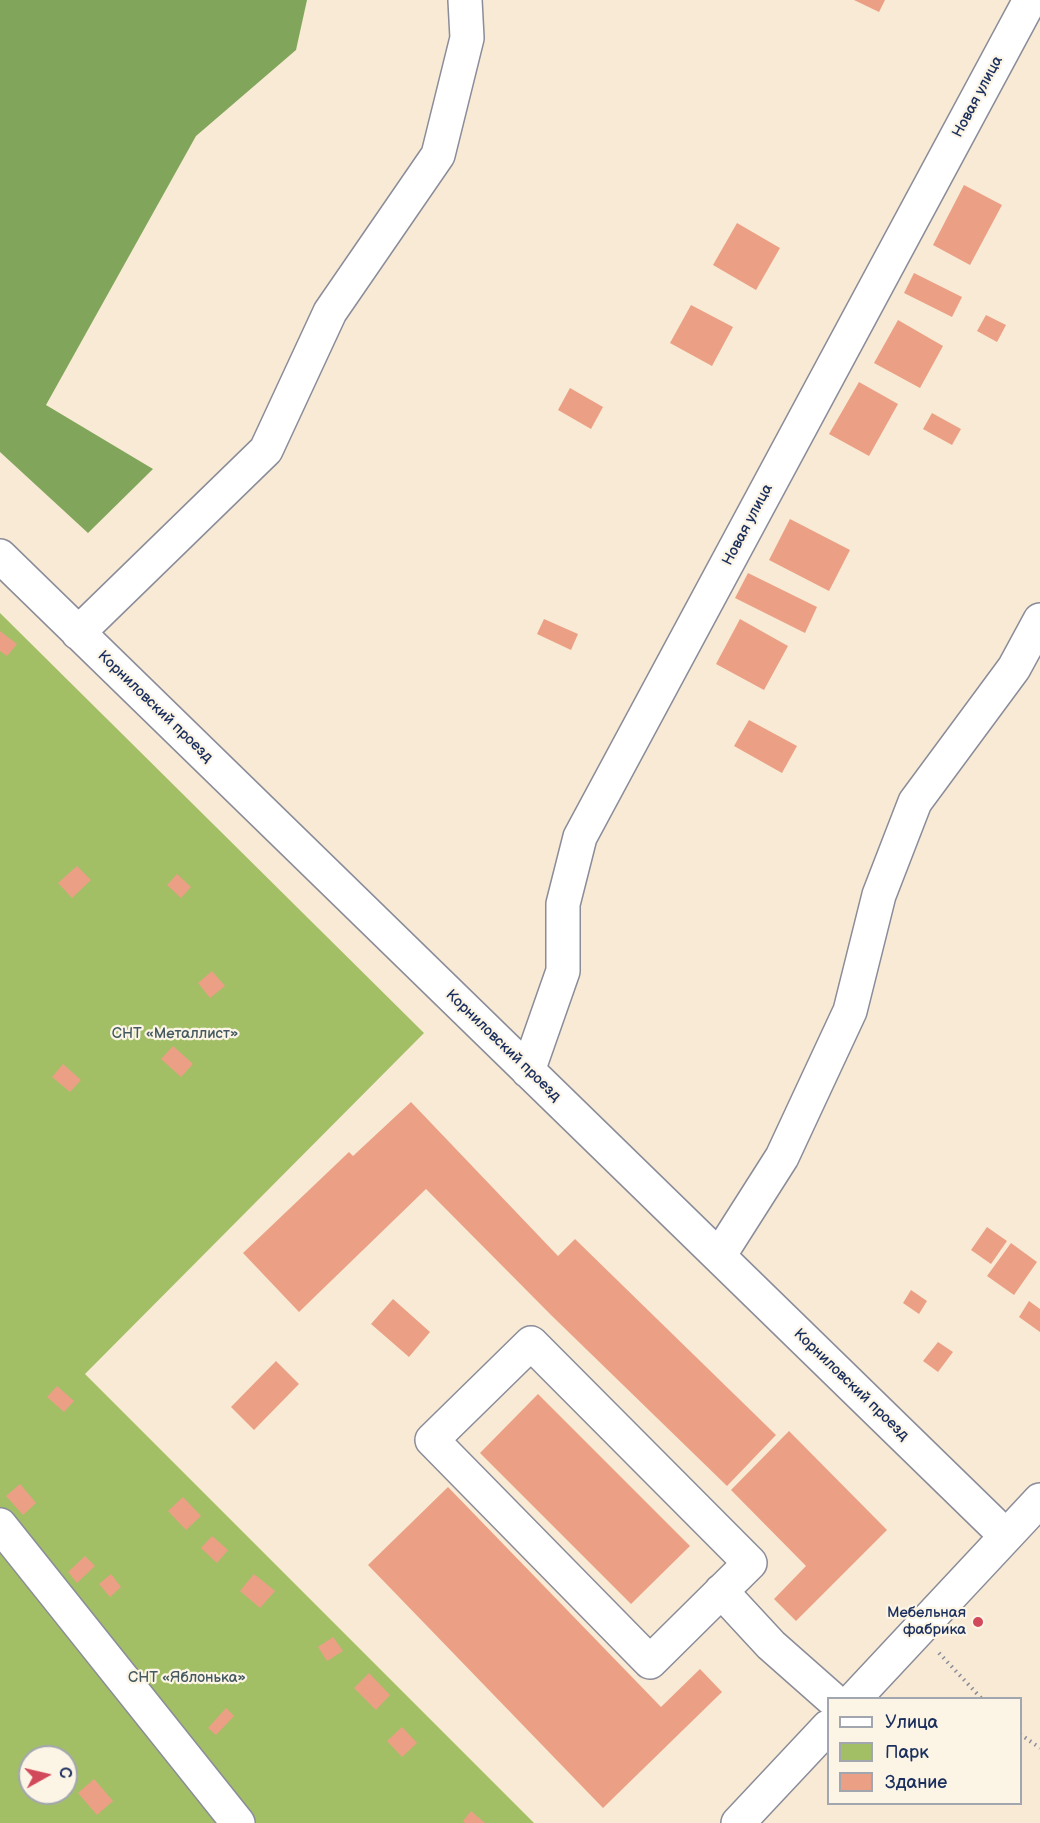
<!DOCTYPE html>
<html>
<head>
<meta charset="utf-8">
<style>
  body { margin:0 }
  #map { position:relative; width:1040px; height:1823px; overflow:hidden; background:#f8ead4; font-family:"Balsamiq Sans",sans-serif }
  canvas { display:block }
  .legend { position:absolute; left:827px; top:1697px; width:195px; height:108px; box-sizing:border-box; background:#fcf5e5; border:2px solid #a2a6af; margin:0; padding:8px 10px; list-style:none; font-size:18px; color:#1b2f5e }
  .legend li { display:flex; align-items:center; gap:12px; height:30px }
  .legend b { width:30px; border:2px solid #a2a6af }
  .north { position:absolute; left:18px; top:1745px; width:60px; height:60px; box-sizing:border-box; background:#fcf5e5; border:2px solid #a2a6af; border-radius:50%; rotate:82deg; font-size:16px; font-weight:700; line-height:24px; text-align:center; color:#1b2f5e }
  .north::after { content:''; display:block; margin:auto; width:21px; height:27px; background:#d1495b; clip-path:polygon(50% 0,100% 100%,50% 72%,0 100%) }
</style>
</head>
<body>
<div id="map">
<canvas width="1040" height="1823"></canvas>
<ul class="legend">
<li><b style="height:8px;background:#fff"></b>Улица</li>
<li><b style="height:16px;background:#a2bf66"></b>Парк</li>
<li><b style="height:16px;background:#eba086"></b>Здание</li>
</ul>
<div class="north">С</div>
</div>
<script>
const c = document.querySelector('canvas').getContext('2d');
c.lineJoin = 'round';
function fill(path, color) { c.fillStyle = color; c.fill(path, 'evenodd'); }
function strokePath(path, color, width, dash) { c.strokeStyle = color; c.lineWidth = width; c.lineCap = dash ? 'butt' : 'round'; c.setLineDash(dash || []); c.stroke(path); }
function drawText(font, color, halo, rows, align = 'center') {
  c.font = font + ' "Balsamiq Sans",sans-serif'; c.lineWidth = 4.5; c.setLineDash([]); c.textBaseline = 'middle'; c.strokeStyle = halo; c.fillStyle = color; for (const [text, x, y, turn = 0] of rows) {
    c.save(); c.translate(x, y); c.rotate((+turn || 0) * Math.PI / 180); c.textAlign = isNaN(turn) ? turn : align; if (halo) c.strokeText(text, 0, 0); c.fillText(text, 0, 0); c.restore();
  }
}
const green = new Path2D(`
  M0 613 424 1033 85 1374 534 1823H0ZM30 1757H66V1793H30Z`);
const forest = new Path2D(`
  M0 0H307L296 50 196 136 46 405 153 469 88 533 0 452Z`);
const building = new Path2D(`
  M854 0H885L879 12Z
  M964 185 1002 205 970 265 933 245Z
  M737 223 780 248 756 290 713 265Z
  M914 273 962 297 952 317 904 293Z
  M691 305 733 327 712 366 670 343Z
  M986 315 1006 325 997 342 977 331Z
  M898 320 943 346 920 388 874 363Z
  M859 382 898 404 869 456 829 434Z
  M570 388 603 407 591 429 558 410Z
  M932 413 961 429 952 445 923 429Z
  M790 519 850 550 829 591 769 560Z
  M748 573 817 607 805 633 735 598Z
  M544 619 578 634 571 650 537 634Z
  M740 619 788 646 764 690 716 664Z
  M0 631 17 644 7 656 0 651Z
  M749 720 797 746 782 773 734 746Z
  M77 866 91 880 72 898 58 883Z
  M177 874 191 887 181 898 167 885Z
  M212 971 225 986 210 998 198 983Z
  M173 1046 193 1064 181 1077 161 1059Z
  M63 1064 81 1080 70 1092 52 1077Z
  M411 1102 558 1256 575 1239 776 1435 727 1486 551 1315 426 1189 299 1312 243 1253 349 1152 353 1156Z
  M987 1227 1007 1241 991 1264 971 1250Z
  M1011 1243 1037 1262 1014 1295 987 1276Z
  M911 1290 927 1301 919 1314 903 1303Z
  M393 1299 430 1332 409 1357 371 1324Z
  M1029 1301 1040 1309V1332L1019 1317Z
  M938 1342 953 1352 938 1372 923 1361Z
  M276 1361 299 1384 254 1430 231 1407Z
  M57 1386 74 1401 64 1412 47 1397Z
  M538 1394 690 1546 631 1604 480 1453Z
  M789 1431 887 1530 796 1621 774 1599 806 1566 731 1490Z
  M20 1484 36 1503 23 1515 6 1496Z
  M448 1487 661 1707 700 1669 722 1692 603 1808 368 1565Z
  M183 1497 201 1516 186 1530 168 1511Z
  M212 1536 228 1550 217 1563 201 1548Z
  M85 1556 95 1566 77 1583 68 1572Z
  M111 1574 121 1587 110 1597 99 1584Z
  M254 1574 275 1591 260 1608 240 1591Z
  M333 1637 343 1651 327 1661 318 1647Z
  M369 1673 390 1695 376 1710 354 1688Z
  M226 1708 234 1716 216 1735 208 1728Z
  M402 1727 417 1743 402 1757 387 1741Z
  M94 1779 113 1801 97 1815 78 1793Z
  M471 1811 485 1823H465L463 1821Z`);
const path = new Path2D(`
  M939 1653 981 1698
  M1020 1734 1040 1748`);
const minor = new Path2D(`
  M0 556 1006 1536
  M78 633 266 450 330 312 438 155 467 38 465 0
  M528 1071 563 971V904L580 837 1030 0
  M719 1256 782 1157 850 1011 879 895 915 802 1014 668 1040 620
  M531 1343 750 1563 650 1662 432 1440Z
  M0 1525 238 1823
  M721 1591 771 1645 831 1698`);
const major = new Path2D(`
  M855 1698 1040 1500
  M738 1823 828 1727`);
const markers = [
  [978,1622,6,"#d1495b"]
];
const streetNames = [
  ["Новая улица",978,97,-62],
  ["Новая улица",748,525,-62],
  ["Корниловский проезд",155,707,44],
  ["Корниловский проезд",503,1046,44],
  ["Корниловский проезд",851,1385,44]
];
const parkNames = [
  ["СНТ «Металлист»",175,1034],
  ["СНТ «Яблонька»",187,1678]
];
const poiNames = [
  ["Мебельная",966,1613],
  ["фабрика",966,1630]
];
fill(green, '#a2bf66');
fill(forest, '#81a65b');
fill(building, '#eba086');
strokePath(minor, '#8a8c99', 36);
strokePath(major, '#8a8c99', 36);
strokePath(path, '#8a8c99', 4, [1.5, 4.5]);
strokePath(minor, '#fff', 33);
strokePath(major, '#fff', 33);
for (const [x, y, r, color] of markers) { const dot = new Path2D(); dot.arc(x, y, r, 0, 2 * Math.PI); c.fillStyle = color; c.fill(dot); strokePath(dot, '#fcf5e5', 2); }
drawText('15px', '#1b2f5e', '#fcf5e5', streetNames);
drawText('15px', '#445a60', '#fcf5e5', parkNames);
drawText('15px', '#1b2f5e', '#fcf5e5', poiNames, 'right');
</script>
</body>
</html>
